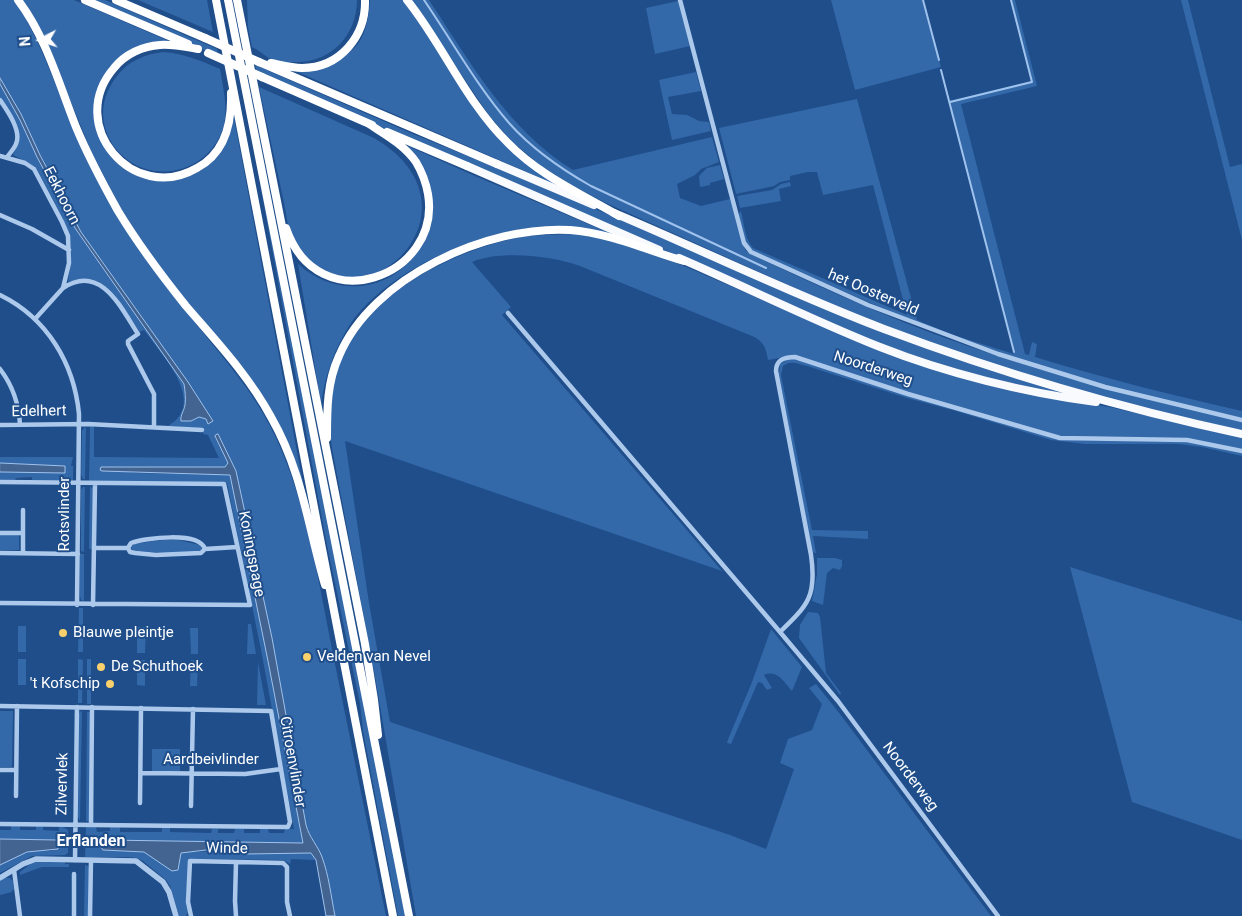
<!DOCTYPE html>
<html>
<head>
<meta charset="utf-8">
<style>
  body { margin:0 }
  #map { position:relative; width:1242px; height:916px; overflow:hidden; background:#1f4e8b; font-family:Roboto,sans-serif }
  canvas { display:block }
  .north { position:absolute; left:15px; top:15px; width:50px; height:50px; -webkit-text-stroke:4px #1f4e8b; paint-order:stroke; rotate:265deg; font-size:14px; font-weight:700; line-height:20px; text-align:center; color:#fff }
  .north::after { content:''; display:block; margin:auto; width:18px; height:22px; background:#fff; clip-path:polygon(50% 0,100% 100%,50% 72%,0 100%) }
</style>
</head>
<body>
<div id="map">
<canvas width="1242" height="916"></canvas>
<div class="north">N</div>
</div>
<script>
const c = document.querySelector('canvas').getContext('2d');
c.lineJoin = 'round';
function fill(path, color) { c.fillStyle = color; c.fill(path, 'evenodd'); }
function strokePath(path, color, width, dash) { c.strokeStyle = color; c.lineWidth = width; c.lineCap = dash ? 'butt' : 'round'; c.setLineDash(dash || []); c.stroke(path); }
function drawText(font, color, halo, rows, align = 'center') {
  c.font = font + ' Roboto,sans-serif'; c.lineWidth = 4; c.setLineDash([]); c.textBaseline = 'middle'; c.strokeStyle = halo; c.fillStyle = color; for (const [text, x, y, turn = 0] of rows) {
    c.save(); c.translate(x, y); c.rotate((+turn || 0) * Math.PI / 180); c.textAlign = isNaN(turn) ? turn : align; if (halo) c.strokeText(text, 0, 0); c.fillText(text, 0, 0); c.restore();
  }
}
const green = new Path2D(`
  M0 0H14C42 42 57 91 77 137 86 159 97 180 108 201 136 251 173 295 209 340 231 367 254 395 270 426 304 490 318 577 332 649 350 738 368 827 386 916H335C331 896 329 876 322 857 318 846 309 837 306 825L278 671 236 471 218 434 215 437 228 463 226 467H103L135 473 230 475 253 582 303 843 105 840 102 841 103 850 143 852 178 870 181 853 186 852 228 851 245 854 307 852 313 855 316 860 291 859 290 864 283 860 189 859 186 904 188 912 186 916H179L170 886 166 880 143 861 136 858 127 857H85L86 827H96L97 832 110 831V827H120V832H162V828H170V832L211 833 212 829H218V833H234L235 829H244V833H260V829H268L269 833H284L285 829H294L262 655 227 483 89 481 90 426H94V457L219 458 208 435 203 434V429L168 426C209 403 160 353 144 330L140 332C133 323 126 313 120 303 104 282 95 274 68 282L71 260 70 236 62 217 37 169 29 163 13 155 19 140V135L0 97V84L20 120 37 157 75 228 184 384C186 397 186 405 180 417L191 421 199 417 213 421 188 382 81 232 0 78Z
  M23 0H74L171 42C161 46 124 55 117 61 107 69 101 81 98 93 78 160 163 208 212 162 224 150 229 135 234 118L305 494 274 416 159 268 128 222 92 153 44 37 36 21Z
  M91 0H105L217 49 218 56Z
  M138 0H207L213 32Z
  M247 0H357C357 35 331 63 295 62 288 62 278 63 272 60 265 56 259 50 252 47L248 27Z
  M370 0H403L494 133 568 190 293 70C343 58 366 59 370 0Z
  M411 0H429C470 62 508 130 573 170L712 137 719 162 701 169 695 175 677 184 680 198 701 206 730 199 743 245 746 251 753 255C833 294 916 330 1001 357 1080 383 1161 403 1242 421V431L1071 389 943 348 848 312 606 203 571 185 540 165 510 140 488 114Z
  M831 0H922L941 67 855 90Z
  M1010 0H1015L1037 86 961 104 1025 354 1029 355 1032 342 1037 344 1035 357C1103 378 1172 395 1242 411V418C1168 401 1094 384 1022 361 929 331 841 290 752 251L747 246 738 215 741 211C744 223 745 240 753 248L907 315 873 185 823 195 817 172H808L790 176V180L780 182 774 186 736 194 719 128 857 99 917 320 953 335 1014 354 949 101 1031 81Z
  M1181 0H1188L1230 167 1242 164V240Z
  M678 1 690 46 655 54 646 8Z
  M163 52C183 53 201 61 220 69 223 87 228 107 224 125 215 160 177 180 143 168 109 156 92 116 111 85 123 64 140 55 163 52Z
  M255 65 413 134 547 188 813 303 1072 393 1071 397C1007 384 946 367 884 345L257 73Z
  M696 72 701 91 668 97 672 114 687 115 699 121 709 122 711 131 672 140 659 80Z
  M259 87 374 138C487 204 373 325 309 259 304 254 296 249 293 243 288 230 286 212 283 198 275 161 267 124 259 87Z
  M401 143 475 176 600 229 626 238C602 233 576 225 551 226 485 228 390 268 351 323 335 347 325 375 321 404L298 264C356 316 440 271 429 193 427 184 407 153 401 143Z
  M720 165 724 179 710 183V185L700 187 699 176 707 168Z
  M790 182 791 186 779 189 781 201 740 208 737 196 772 190 781 184Z
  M260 184 275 254 406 916H398L363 731 360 704 326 540Z
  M573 234 604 239 640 250 684 266 870 346 1025 392 1114 408 1242 438V450L1197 440 1058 436 909 393 791 356 768 360C766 348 764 341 752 336L580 266C552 256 500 250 472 262L511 307 502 315 722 571 345 441 369 603 390 722 730 835 766 849 794 769 780 763 788 739 812 730 822 704 809 688 816 684 840 714 991 916H416L374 671 332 448C331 438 328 428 328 418 328 408 331 397 333 388 338 361 351 333 370 314 407 276 465 249 516 238 535 234 554 235 573 234Z
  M789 359H795L1066 440 1187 442 1242 453V456L1202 447 1178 444H1085L1051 440 956 411 907 398 807 366C798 364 791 360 783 366L781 375 812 530 868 531V539L813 536 816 553H814L812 551 779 374 780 364Z
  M85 427 86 428 85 479H83L81 474 82 431Z
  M0 457H73L71 466H73V480H32V477L16 478 15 480H0V472L65 473V466L0 463Z
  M90 486 93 489 92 549H89Z
  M83 487H85L84 552 81 551V490Z
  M0 535H19V550H0Z
  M163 540H178L200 545 202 549 200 552 166 553 134 551 131 549 133 544Z
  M80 554H84V601L81 600 80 596Z
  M817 558H835L842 560V566L840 570 833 568 827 573 823 605 812 601 817 574Z
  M1070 567 1242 621V840L1132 802Z
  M79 608H83V652H78Z
  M808 612 818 613 820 617 826 673 841 693 840 695 799 638 800 625Z
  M248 624H251L256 654H247Z
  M18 626H26V652H18Z
  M137 627H146L145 653H137Z
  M190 628H198V654H191Z
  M771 629 802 667 792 691C784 682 777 669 764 675L772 688 767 690 762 683 758 682 731 744 727 743 729 737 752 682Z
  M18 659H26V685H18Z
  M78 659 83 660 82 703H78Z
  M87 659H91V704H87Z
  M137 660H145V686L137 685Z
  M191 660 198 661 197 686H190Z
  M258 662 266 705H257Z
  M82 710 80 821 78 817 79 714Z
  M0 711H13L12 767H0Z
  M87 712H90L89 821H86Z
  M152 749H180V771H152Z
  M11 826H20V830H36V826H43V830L59 831V827H63L68 830V853L65 855 32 856 0 873V865C21 853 27 850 52 851L57 840 0 839V830H11Z
  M33 862H65V864H69V867H42L20 875V872Z
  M85 865 88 866 89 868 88 916H84Z
  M5 878H10L13 881 14 890H12V892L0 895V881Z`);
const water = new Path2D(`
  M0 78 21 114 40 155 81 232 188 382 213 421 208 424 206 419 199 417 191 421H181C180 415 184 411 185 405 186 398 185 391 184 384L75 228 37 157 20 120 0 84Z
  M218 434 236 471 272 638 306 825C309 837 318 846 322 857 329 876 331 896 335 916H326L316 860 311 853 245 854 228 851 206 850 181 853 178 870 172 871 144 852 103 850 100 846 102 841 105 840 303 843 268 661 230 475 102 471 100 470 101 467H225L228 463 215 436Z
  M0 463 65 466V473L0 472Z
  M0 839 58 840V849L27 852 0 865Z`);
const stream = new Path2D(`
  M424 0C452 41 477 86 509 123 532 149 561 169 591 186L766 268
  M923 0 939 60
  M941 70 1014 352
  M950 102 1032 82 1011 0`);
const minor = new Path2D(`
  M680 0 744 243 751 252 868 305 998 354 1105 387 1242 420
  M0 100C7 110 22 131 16 144 14 149 10 153 7 157
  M0 156 25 163 34 169 62 222 68 236 69 263 63 288 35 319
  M0 215 32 229 69 250
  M63 288C101 263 121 308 138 334L128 341V344L154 394V427
  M0 295C47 318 74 363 79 414L77 605
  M508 313 780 632
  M0 369C13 386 19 403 20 425
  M0 425 88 424 202 430
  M0 482 224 484 250 605 0 603
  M0 533H23
  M95 548H128L130 552 135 553 156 555 201 553 205 549 237 547
  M128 548 131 543C145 538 199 531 205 549
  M0 553 78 554
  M23 553V510
  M93 605 95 483
  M0 706 271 711 290 822 288 827H284L0 824
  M0 770H16
  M141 773 245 774 281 769
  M16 796 17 706
  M140 803 141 708
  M191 806 193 709
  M91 825 92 707
  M75 860 77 707
  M236 862 235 901 236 916
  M14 870 20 916
  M74 916V874
  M90 916 91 860
  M191 916 188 902 190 861 283 863 287 867V902L290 916
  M998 916 838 701 780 632C808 605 817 596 811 555L776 371C776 360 784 357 795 357L908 394 1060 438 1187 440 1242 451`);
const tertiary = new Path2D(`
  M0 878 23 864 36 859 136 861 163 882 169 892 176 916`);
const trunk = new Path2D(`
  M497 164 594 205
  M467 166 659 250
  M614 213C704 251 792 294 884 329 1001 373 1120 408 1242 434
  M679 258C746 287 812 320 880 347 946 373 1025 393 1096 402`);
const motorway = new Path2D(`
  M18 0C46 37 59 84 76 127 88 156 103 184 118 211 138 244 162 276 186 306 216 341 249 376 271 417 302 471 308 526 325 585
  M85 0 188 44
  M116 0 205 38
  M216 0 393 916
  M228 0 409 916
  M237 0 365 644 374 700 378 735
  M407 0C443 45 466 102 508 143 539 175 581 194 619 216
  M198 49C186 47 173 44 160 45 143 46 125 54 114 68 65 125 133 205 197 168 225 153 232 123 231 93
  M259 62 497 164
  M271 63C281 65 292 68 302 68 340 68 366 36 365 0
  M262 77 372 125
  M387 132 467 166
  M286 228C318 322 442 277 428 194 426 183 422 172 416 162 404 145 386 135 369 124
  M327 438C327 409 327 382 339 356 372 277 488 225 570 230 609 233 647 250 684 261`);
const motorwayBridge = new Path2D(`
  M205 38 259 62
  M208 53 262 77`);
const markers = [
  [63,633,5,"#f9d16c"],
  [307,657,5,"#f9d16c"],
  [101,667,5,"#f9d16c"],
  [110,684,5,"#f9d16c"]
];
const streetNames = [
  ["Eekhoorn",61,196,63],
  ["het Oosterveld",873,293,23],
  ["Noorderweg",873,369,18],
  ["Edelhert",39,412,-1],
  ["Rotsvlinder",65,514,-90],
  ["Koningspage",251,554,79],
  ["Aardbeivlinder",211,760],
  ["Citroenvlinder",292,762,80],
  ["Noorderweg",910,777,53],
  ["Zilvervlek",63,784,-89],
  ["Winde",227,849,1]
];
const poiNames = [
  ["Blauwe pleintje",73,633],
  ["Velden van Nevel",317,657],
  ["De Schuthoek",111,667],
  ["'t Kofschip",100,684,"right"]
];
const neighbourhoodNames = [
  ["Erflanden",91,842]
];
fill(green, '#3368a9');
fill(water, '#436490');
strokePath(water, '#a0c3ed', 1);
strokePath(stream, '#a0c3ed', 2);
strokePath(minor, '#acc9ec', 4.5);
strokePath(tertiary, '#acc9ec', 5.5);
strokePath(trunk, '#f8fafe', 8);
strokePath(motorway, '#fff', 8);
strokePath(motorwayBridge, '#fff', 8);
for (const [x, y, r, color] of markers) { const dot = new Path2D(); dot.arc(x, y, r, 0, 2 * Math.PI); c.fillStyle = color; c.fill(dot); strokePath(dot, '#1f4e8b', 2); }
drawText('15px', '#fff', '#1f4e8b', streetNames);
drawText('15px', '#fff', '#1f4e8b', poiNames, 'left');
drawText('bold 16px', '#fff', '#1f4e8b', neighbourhoodNames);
</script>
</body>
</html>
